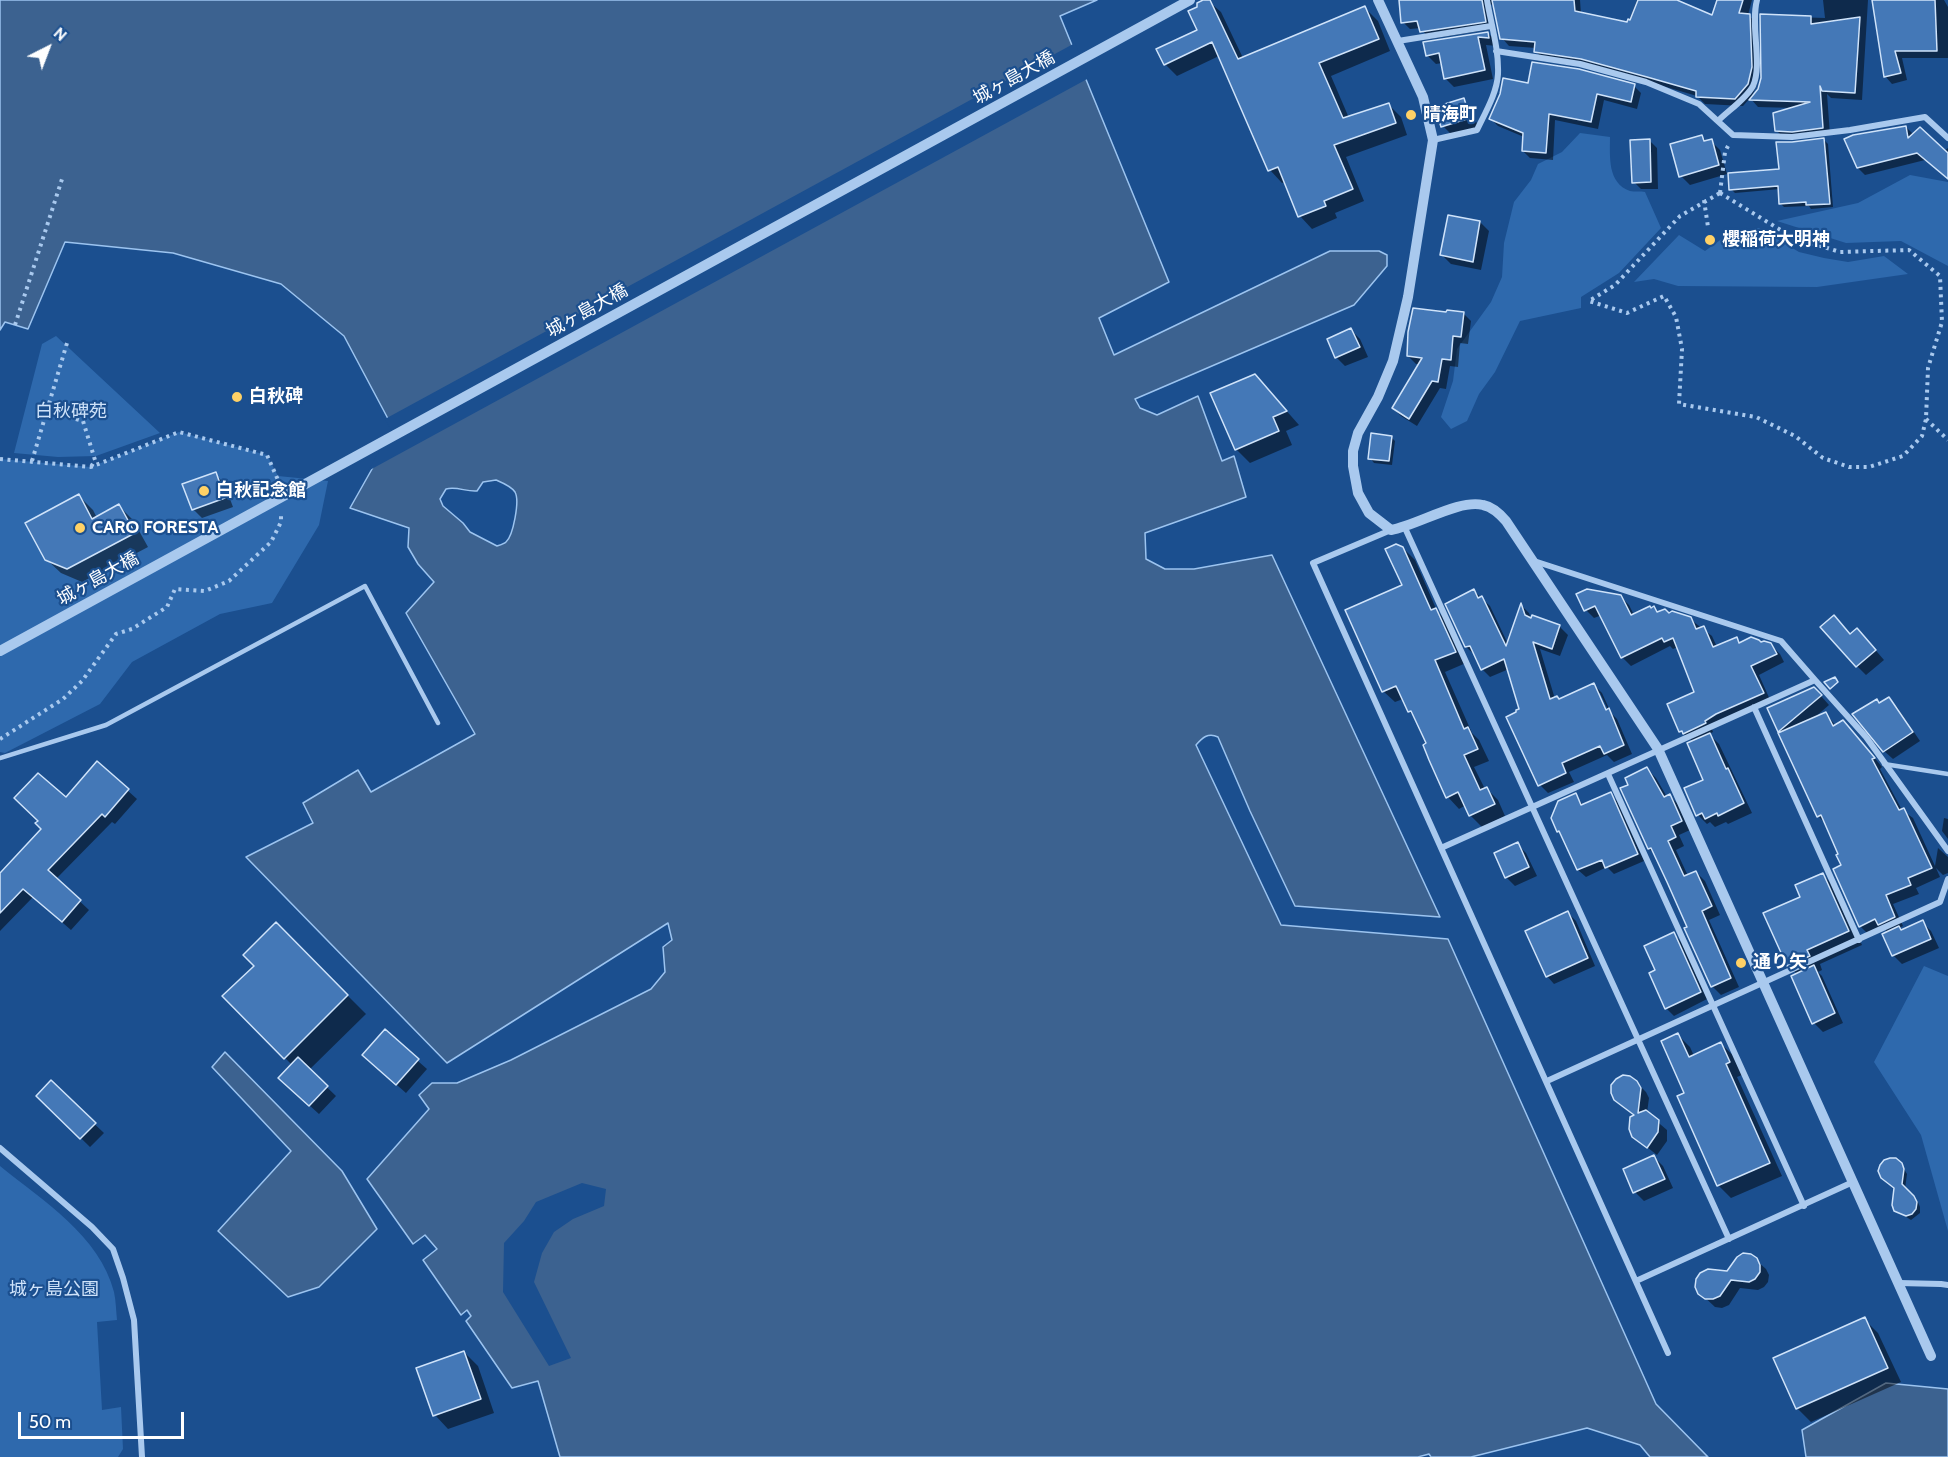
<!DOCTYPE html>
<html>
<head>
<meta charset="utf-8">
<style>
  body { margin:0 }
  #map { position:relative; width:1948px; height:1457px; overflow:hidden; background:#1b4f8f; font-family:Cabin,sans-serif }
  canvas { display:block }
  .north { position:absolute; left:18px; top:18px; width:60px; height:60px; -webkit-text-stroke:4px #1b4f8f; paint-order:stroke; rotate:42deg; font-size:16px; font-weight:700; line-height:24px; text-align:center; color:#fff }
  .north::after { content:''; display:block; margin:auto; width:21px; height:27px; background:#fff; clip-path:polygon(50% 0,100% 100%,50% 72%,0 100%) }
  .scale { position:absolute; left:18px; top:1412px; width:166px; height:27px; box-sizing:border-box; border:3px solid #fff; border-top:0; padding-left:8px; font-size:18px; line-height:21px; white-space:nowrap; color:#fff; -webkit-text-stroke:4px #1b4f8f; paint-order:stroke }
</style>
</head>
<body>
<div id="map">
<canvas width="1948" height="1457"></canvas>
<div class="north">N</div>
<div class="scale">50 m</div>
</div>
<script>
const c = document.querySelector('canvas').getContext('2d');
c.lineJoin = 'round';
function fill(path, color) { c.fillStyle = color; c.fill(path, 'evenodd'); }
function strokePath(path, color, width, dash) { c.strokeStyle = color; c.lineWidth = width; c.lineCap = dash ? 'butt' : 'round'; c.setLineDash(dash || []); c.stroke(path); }
function drawText(font, color, halo, rows, align = 'center') {
  c.font = font + ' Cabin,"Noto Sans JP",sans-serif'; c.lineWidth = 4.5; c.setLineDash([]); c.textBaseline = 'middle'; c.strokeStyle = halo; c.fillStyle = color; for (const [text, x, y, turn = 0] of rows) {
    c.save(); c.translate(x, y); c.rotate((+turn || 0) * Math.PI / 180); c.textAlign = isNaN(turn) ? turn : align; if (halo) c.strokeText(text, 0, 0); c.fillText(text, 0, 0); c.restore();
  }
}
const green = new Path2D(`
  M1580 133 1610 137C1610 156 1607 183 1630 191 1634 192 1641 191 1645 192L1661 228 1619 273 1581 297V308L1520 321 1495 372 1479 394 1467 421 1451 429 1441 417 1453 381 1457 349 1491 302 1502 277 1504 243 1514 202 1531 180 1538 164 1562 152Z
  M1910 175 1948 182V266L1901 241 1846 243 1777 221 1858 203Z
  M1759 228 1799 252 1824 258 1848 262 1884 256 1908 274 1817 287 1678 286 1654 279 1634 282 1679 235 1705 251 1730 233Z
  M56 336 160 433 96 456 58 457 14 453 42 344Z
  M179 432 267 455 278 476 328 481 319 525 272 603 220 614 132 662 100 704 5 753 0 752V459L91 467Z
  M1924 966 1948 976V1231L1921 1135 1874 1062Z
  M0 1166C42 1200 100 1236 114 1292 116 1301 116 1311 117 1320L97 1322 102 1410 121 1407 123 1449 118 1457H0Z`);
const water = new Path2D(`
  M0 0H1097L1060 16 1169 282 1099 318 1114 355 1330 251H1379L1387 255V266L1354 305 1135 399 1140 408 1157 415 1198 396 1222 461 1234 456 1246 497 1145 533 1146 559 1165 569H1194L1272 555 1440 917 1295 906 1250 811 1218 737C1208 732 1202 738 1196 745L1281 925 1448 939 1656 1404 1708 1457H1650L1640 1445 1587 1428 1471 1457H1431L1429 1454 1418 1457H560L538 1381 512 1388 466 1321 471 1316 467 1310 461 1315 423 1260 437 1249 425 1235 413 1244 367 1179 429 1109 419 1095 432 1083H457L511 1060 651 989 665 972 663 947 672 940 668 923 447 1063 246 857 313 823 303 803 358 770 371 792 475 734 406 613 434 582 418 564 408 547 409 528 350 508 394 430 344 336 281 284 173 253 65 242 28 329 5 322 0 330ZM496 480C503 483 511 486 515 492 520 501 513 536 506 542 504 544 500 545 497 546L470 532 463 523 443 506 440 499 446 489C457 486 466 492 477 491L483 482Z
  M225 1052 342 1171 377 1229 319 1287 288 1297 218 1231 291 1151 212 1067Z
  M1886 1383 1948 1389V1457H1806L1802 1430Z`);
const pier = new Path2D(`
  M1075 43 1089 78 368 471 391 430 385 419Z
  M582 1183 606 1189 604 1206 573 1219 554 1232 542 1253 534 1282 571 1358 549 1366 503 1292 504 1243 524 1221 536 1202Z`);
const shadow = new Path2D(`
  M1207 0 1221 12 1243 58 1365 8 1378 21 1390 51 1331 76 1349 118 1388 104 1401 117 1407 135 1346 157 1364 201 1335 213 1337 218 1312 229 1300 216 1285 182 1282 183 1270 170 1219 56 1177 76 1165 64 1199 30Z
  M1400 0H1580L1581 14 1628 23 1637 0H1673L1713 17 1719 0H1752L1748 15 1757 23V84L1752 96 1758 91 1762 78V16L1825 18 1823 0H1868L1862 100 1831 98 1827 94 1830 135 1784 138 1776 130 1794 108 1758 107 1750 98 1743 106 1705 104 1697 96 1656 84 1543 58 1535 51 1536 48 1509 46 1502 38 1494 2 1489 7 1492 29 1429 39 1421 28 1410 29 1403 22Z
  M1874 0H1944L1948 7V58H1902L1907 80 1892 84 1885 76Z
  M1488 33 1497 42V46L1486 45 1493 79 1454 87 1445 78 1442 63 1436 64 1427 55Z
  M1530 85 1634 86 1641 93 1637 109 1604 100 1598 129 1555 120 1553 160 1530 158 1523 151 1524 137 1498 126 1491 119Z
  M1463 100 1472 109 1478 127 1452 135 1443 126Z
  M1906 127 1914 135 1943 152 1948 148V178L1925 160 1865 175 1858 168Z
  M1702 136 1707 142 1711 141 1720 150 1727 174 1690 185 1681 176Z
  M1824 140 1828 144 1833 207 1811 209 1809 206 1784 207 1780 203V189L1735 193 1731 189 1780 170Z
  M1650 141 1657 148 1658 189H1641L1634 182Z
  M1480 222 1489 231 1481 270 1451 264 1442 255Z
  M1463 313 1471 321 1468 344 1460 343 1458 367 1450 366 1446 389 1440 388 1417 426 1401 416 1393 408 1420 364H1416L1408 356 1448 314Z
  M1351 330 1360 339 1368 357 1345 366 1336 357Z
  M1268 390 1299 425 1286 431 1292 445 1250 463 1236 449Z
  M1391 437 1395 441 1392 465 1374 463 1370 458Z
  M215 474 224 483 233 507 202 518 193 509Z
  M79 496 93 510 97 518 119 506 133 520 148 547 82 582 61 573 46 559Z
  M1403 548 1415 560 1437 611 1447 621 1466 663 1445 672 1472 733 1479 740 1489 761 1474 767 1485 789 1486 788 1498 800 1505 816 1482 827 1470 815 1466 805 1459 809 1448 797 1428 744 1416 718 1409 711 1403 699 1395 702 1383 691 1404 586Z
  M1474 591 1490 606 1508 644 1522 606 1529 613 1532 622 1559 626 1568 635 1560 656 1540 649 1555 699 1559 701 1594 685 1602 693 1611 713 1617 719 1632 754 1614 762 1607 755 1569 772 1574 782 1548 793 1540 785 1509 669 1490 677 1482 669 1475 655 1466 647ZM1597 693H1600L1611 716 1608 717Z
  M1578 594 1620 596 1629 605 1634 615 1654 608 1659 613 1690 619 1712 636 1717 647 1736 639 1741 643 1771 645 1780 654 1784 662 1759 675 1771 702 1712 729 1713 732 1709 734 1719 744 1752 813 1728 824 1726 822 1715 827 1710 822 1707 824 1698 815 1705 780 1694 742 1680 731 1696 693 1678 647 1673 649 1670 646 1631 666 1622 657 1602 615 1594 618 1586 610Z
  M1851 635 1866 639 1884 660 1866 675 1857 666Z
  M1814 688 1829 705 1814 718 1826 714 1836 726 1843 721 1852 730 1882 767 1880 769 1902 810 1913 818 1935 866 1938 848 1948 857V873L1943 875 1936 868 1940 877 1916 888 1919 894 1893 904 1903 926 1899 928 1902 931 1922 922 1931 931 1939 948 1902 964 1893 955 1888 933 1884 928 1869 935 1860 926 1840 855 1827 825 1818 816 1769 709Z
  M1889 699 1897 707 1920 741 1893 759 1884 751 1877 701 1880 704Z
  M97 763 137 799 115 824 112 822 56 879 89 910 71 930 33 897 0 931V874L43 829 66 799Z
  M1647 769 1656 778 1667 797 1670 796 1679 805 1690 830 1679 835 1684 846 1676 850 1688 876 1696 872 1705 881 1720 915 1709 920 1739 987 1721 995 1712 986 1689 927 1656 855 1649 849 1630 786Z
  M1610 794 1617 801 1644 861 1614 874 1607 867 1586 877 1578 870 1563 836 1558 831 1575 795 1584 806Z
  M1944 818 1948 819V839L1942 831Z
  M1517 844 1526 853 1537 876 1515 886 1506 877Z
  M1823 875 1836 888 1862 945 1820 964 1822 970 1818 972 1822 976 1843 1023 1823 1032 1814 1023 1797 974 1788 965 1802 897Z
  M1568 913 1576 921 1595 966 1554 984 1547 976Z
  M276 924 366 1014 309 1070 336 1096 319 1114 289 1087 292 1065 224 996 256 966Z
  M1674 934 1681 942 1707 999 1674 1016 1667 1009 1651 974 1657 971Z
  M385 1032 427 1069 406 1093 373 1064Z
  M1678 1035 1690 1047 1694 1056 1721 1044 1734 1056 1742 1075 1737 1077 1782 1176 1731 1198 1718 1185 1679 1097 1686 1093Z
  M1636 1082 1646 1092 1649 1098 1647 1113 1667 1130V1141L1657 1155 1633 1136 1635 1116 1615 1099Z
  M51 1083 104 1133 90 1147 38 1096Z
  M1654 1157 1663 1166 1673 1188 1644 1201 1635 1192 1625 1170Z
  M1901 1164 1907 1174 1905 1189 1918 1202 1920 1207V1213L1911 1220 1895 1210Z
  M1756 1260 1766 1269 1769 1275 1768 1282 1764 1287 1758 1290 1740 1288 1729 1305 1722 1308 1715 1307 1700 1293 1728 1272Z
  M1864 1319 1878 1333 1901 1382 1811 1422 1797 1408Z
  M464 1352 478 1366 494 1413 448 1429 435 1415Z`);
const building = new Path2D(`
  M1203 0H1210L1238 59 1365 6 1379 39 1319 63 1343 118 1389 103 1396 123 1334 145 1353 189 1324 201 1326 206 1298 217 1278 167 1268 171 1212 42 1164 65 1156 49 1197 30 1188 11 1197 7V3Z
  M1399 0H1482L1486 22 1420 32 1417 21 1401 23Z
  M1492 0H1574L1575 11 1627 22 1628 19 1630 20 1638 0H1677L1712 15 1717 0H1743L1739 13 1750 14 1752 67 1748 84 1735 99 1696 97V91L1647 77 1581 59 1534 52 1535 42 1500 39Z
  M1872 0H1935L1937 51H1895L1901 73 1884 77Z
  M1760 14 1811 16V24L1860 17 1855 93 1822 91 1820 86 1823 128 1792 132 1775 131 1773 113 1810 102 1749 100 1758 89 1761 78Z
  M1488 32 1489 38 1478 37 1485 70 1444 79 1439 53 1426 56 1423 42Z
  M1532 62 1579 69 1635 84 1631 102 1597 94 1591 122 1549 114 1546 153 1522 151 1523 133 1489 119 1500 94 1503 78 1528 83Z
  M1464 98 1470 118 1441 127 1435 107Z
  M1906 126 1908 138 1920 127 1948 153V179L1917 153 1857 168 1844 139 1853 135Z
  M1702 135 1704 141 1712 139 1719 165 1679 177 1670 144Z
  M1824 138 1830 204 1806 205V202L1779 204 1778 186 1729 190 1728 173 1779 169 1776 142H1792Z
  M1650 139 1651 182 1632 183 1630 140Z
  M1448 215 1480 221 1473 262 1440 255Z
  M1413 308 1446 312 1447 310 1464 312 1461 337 1453 336 1451 360 1442 359 1438 382 1432 381 1409 419 1392 408 1422 358 1407 356 1408 332Z
  M1351 328 1360 347 1335 358 1327 339Z
  M1255 374 1287 411 1273 417 1279 431 1235 450 1210 393Z
  M1371 433 1392 436 1389 461 1368 459Z
  M216 472 225 498 192 510 182 484Z
  M79 494 92 519 119 504 135 533 67 569 45 560 25 523Z
  M1396 544 1403 547 1431 610 1436 608 1456 652 1435 660 1464 729 1468 727 1478 749 1464 755 1480 790 1487 787 1495 804 1469 816 1458 792 1446 798 1429 760 1423 745 1426 743 1411 711 1408 712 1396 686 1382 692 1345 610 1402 585 1385 549Z
  M1474 589 1478 598 1482 596 1506 646 1521 603 1525 615 1531 618 1532 615 1560 625 1552 649 1533 642 1550 699 1557 696 1559 699 1594 683 1606 710 1609 708 1624 745 1604 754 1600 746 1562 763 1566 773 1538 786 1506 717 1516 712V710L1519 709 1504 659 1481 670 1470 646 1465 647 1445 604Z
  M1587 589 1621 595 1631 615 1650 606 1651 608 1654 606 1657 612 1665 609 1669 613 1672 611 1691 617 1696 629 1704 626 1713 647 1737 637 1739 643 1751 637 1759 640 1761 642 1764 641 1771 643 1777 654 1751 666 1764 693 1716 714 1705 721 1706 723 1683 734 1682 731 1679 732 1667 704 1694 692 1673 638 1664 642 1662 638 1621 658 1595 606 1584 611 1576 594Z
  M1834 615 1850 634 1857 628 1876 650 1856 667 1820 627Z
  M1835 677 1838 682 1830 689 1824 682Z
  M1814 687 1822 695 1778 732 1767 708Z
  M1889 697 1913 732 1883 752 1852 714 1877 699 1879 703Z
  M1826 712 1833 726 1843 720 1875 758 1872 759 1899 810 1904 808 1932 868 1908 878 1911 885 1886 895 1895 917 1878 925 1875 919 1859 927 1833 869 1841 865 1836 855 1838 854 1821 815 1817 817 1778 733Z
  M1710 733 1726 769 1728 768 1744 803 1718 816 1717 813 1705 819 1702 813 1696 816 1684 788 1703 780 1687 743Z
  M97 761 129 789 105 817 102 814 48 870 81 900 62 922 23 889 0 913V873L41 829 35 823 38 821 14 798 38 773 66 797Z
  M1647 767 1664 797 1670 794 1682 821 1671 826 1676 837 1668 841 1684 876 1696 871 1712 906 1702 911 1731 978 1711 987 1684 928 1687 927 1667 882 1651 848 1648 849 1620 788 1628 785 1625 778Z
  M1611 792 1638 854 1605 868 1602 860 1577 870 1559 831 1557 832 1551 818 1558 801 1576 793 1581 805Z
  M1518 842 1529 867 1505 878 1494 853Z
  M1823 873 1849 931 1807 950 1810 956 1787 966 1763 913 1800 897 1795 885Z
  M1568 911 1588 958 1546 977 1525 931Z
  M1923 920 1931 939 1892 956 1882 934 1899 926 1901 930Z
  M276 922 348 995 284 1059 222 996 254 966 243 955Z
  M1674 932 1701 992 1665 1009 1649 973 1655 970 1644 946Z
  M1814 965 1835 1013 1812 1024 1791 976Z
  M385 1029 419 1059 396 1085 362 1055Z
  M1678 1033 1689 1057 1721 1042 1730 1062 1726 1064 1770 1163 1717 1186 1677 1096 1684 1093 1661 1041Z
  M298 1057 328 1086 309 1106 278 1078Z
  M1623 1075 1630 1076 1637 1081 1641 1088 1638 1113 1646 1110 1659 1120 1658 1132 1647 1148 1632 1137 1629 1129 1630 1117 1634 1115 1614 1100 1611 1093V1085L1616 1079Z
  M51 1080 96 1123 80 1139 36 1096Z
  M1654 1155 1665 1179 1633 1193 1623 1169Z
  M1890 1158H1896L1902 1163 1904 1169 1902 1184 1914 1196 1917 1202 1916 1209 1912 1214 1906 1216 1894 1211 1892 1205 1894 1188 1881 1178 1878 1171 1880 1165 1884 1160Z
  M1743 1253 1751 1254 1757 1258 1760 1265V1272L1755 1279 1749 1282 1731 1280 1720 1296 1713 1299H1705L1698 1294 1695 1287 1696 1279 1700 1273 1708 1269 1727 1271 1737 1257Z
  M1865 1317 1888 1368 1796 1409 1773 1358Z
  M464 1351 481 1399 433 1416 416 1368Z`);
const path = new Path2D(`
  M1720 193 1792 237 1840 252 1909 250 1940 276 1942 322 1928 368 1926 419 1922 436 1903 456 1869 467H1849L1823 458 1795 436 1756 417 1679 404 1682 349 1676 317 1664 296 1627 313 1589 301 1615 285 1680 216Z
  M1720 193 1725 152 1728 146
  M1704 200 1708 227
  M15 325 63 176
  M47 411 83 421 95 460 91 467
  M1926 419 1948 440
  M0 459 91 467 179 432 267 455 278 480
  M32 461 67 343
  M0 739 63 699 82 681 116 634 132 629 167 607 175 589 205 591 229 581 271 542 281 522V515`);
const service = new Path2D(`
  M0 758 106 725 365 586 438 723
  M1884 764 1948 774`);
const minor = new Path2D(`
  M1398 41 1491 26
  M1496 51 1580 64 1646 82 1699 104 1733 135 1792 137 1850 130 1925 117 1948 138
  M1719 120C1729 110 1746 99 1753 86 1763 64 1750 26 1757 0
  M1433 140 1477 130C1485 113 1497 93 1498 74 1499 49 1491 24 1487 0
  M1405 528 1729 1239
  M1391 530 1313 563 1668 1353
  M1534 561 1781 641 1815 680
  M1754 707 1859 940
  M1608 774 1804 1206
  M1441 848 1815 680 1866 737 1948 851
  M1547 1081 1940 902 1948 879
  M0 1148 92 1227 113 1249 123 1278 134 1320 142 1457
  M1636 1281 1853 1182
  M1899 1283 1941 1284 1948 1285`);
const tertiary = new Path2D(`
  M1378 0 1423 97 1433 140 1408 297 1393 361 1378 397 1358 433 1353 451V466L1358 493 1369 513 1391 530C1418 525 1459 499 1483 505 1493 507 1500 514 1506 521L1658 749 1931 1356
  M0 651 1190 0`);
const markers = [
  [1411,115,6,"#ffd166"],
  [1710,240,6,"#ffd166"],
  [237,397,6,"#ffd166"],
  [204,491,6,"#ffd166"],
  [80,528,6,"#ffd166"],
  [1741,963,6,"#ffd166"]
];
const streetNames = [
  ["城ヶ島大橋",1014,78,-29],
  ["城ヶ島大橋",587,311,-29],
  ["城ヶ島大橋",98,579,-29]
];
const poiNames = [
  ["晴海町",1423,115],
  ["櫻稲荷大明神",1722,240],
  ["白秋碑",249,397],
  ["白秋記念館",216,491],
  ["CARO FORESTA",92,528],
  ["通り矢",1753,963]
];
const parkNames = [
  ["白秋碑苑",71,412],
  ["城ヶ島公園",54,1290]
];
fill(green, '#2e69ad');
fill(water, '#3c6290');
strokePath(water, '#9cc4f0', 1.5);
fill(pier, '#1b4f8f');
fill(shadow, '#0007');
fill(building, '#4478b7');
strokePath(building, '#cfe3fa', 1.5);
strokePath(path, '#a9c9ee', 4, [3, 4.5]);
strokePath(service, '#a9c9ee', 4.5);
strokePath(minor, '#a9c9ee', 6);
strokePath(tertiary, '#a9c9ee', 10);
for (const [x, y, r, color] of markers) { const dot = new Path2D(); dot.arc(x, y, r, 0, 2 * Math.PI); c.fillStyle = color; c.fill(dot); strokePath(dot, '#1b4f8f', 2); }
drawText('18px', '#fff', '#1b4f8f', streetNames);
drawText('bold 18px', '#fff', '#1b4f8f', poiNames, 'left');
drawText('18px', '#cfe3fa', '#1b4f8f', parkNames);
</script>
</body>
</html>
